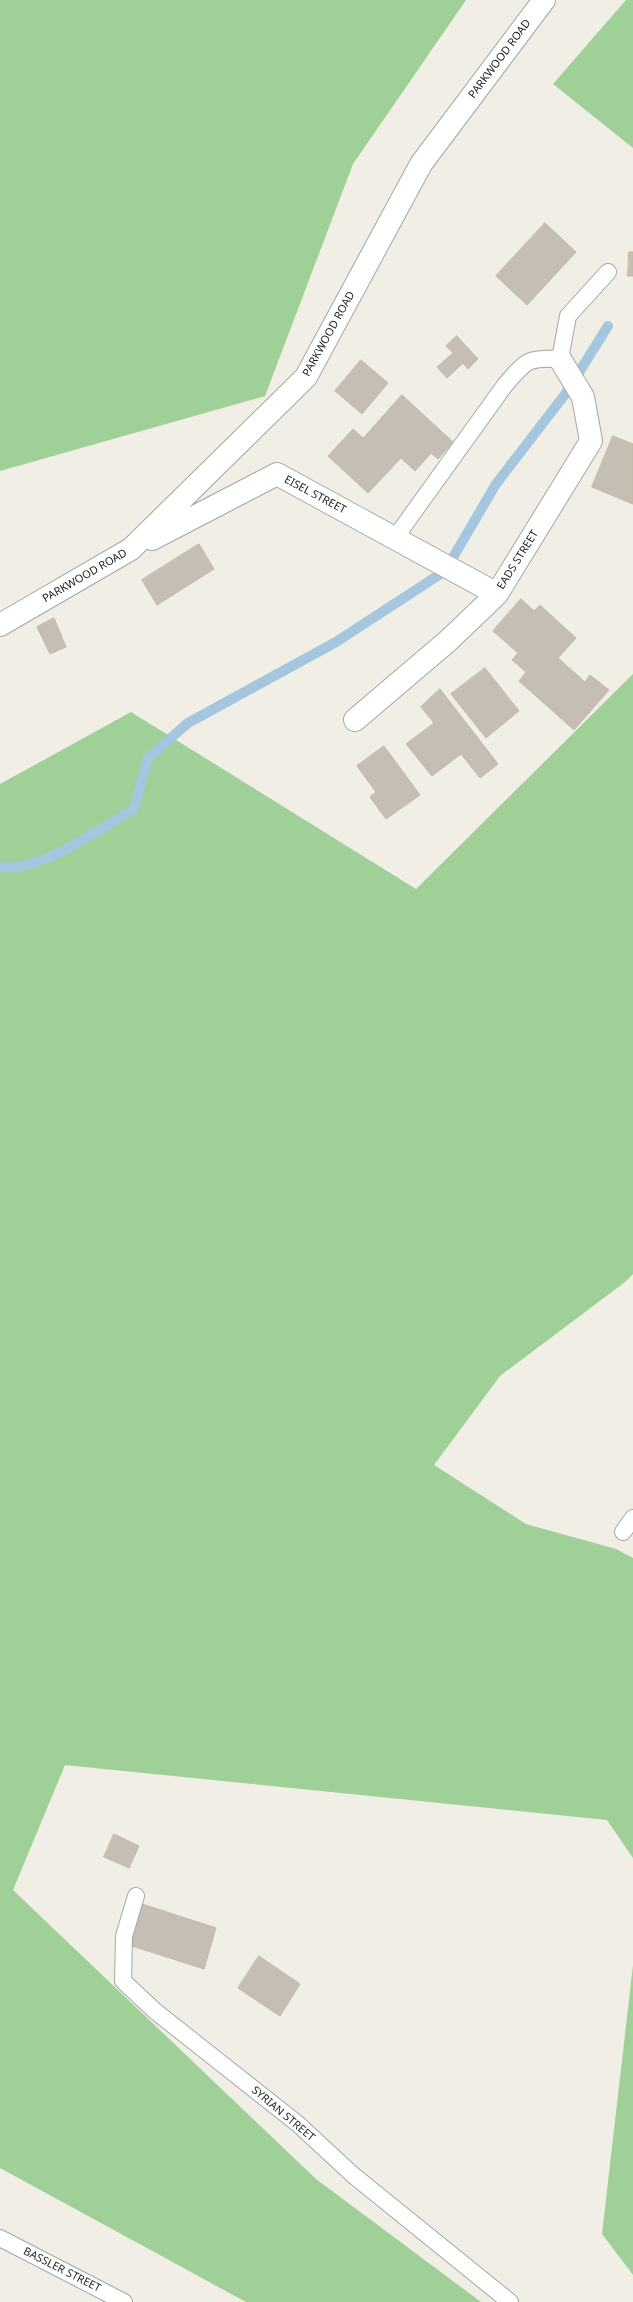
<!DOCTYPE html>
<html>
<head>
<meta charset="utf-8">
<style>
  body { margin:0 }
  canvas { display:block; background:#f0eee5 }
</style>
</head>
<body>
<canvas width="633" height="2302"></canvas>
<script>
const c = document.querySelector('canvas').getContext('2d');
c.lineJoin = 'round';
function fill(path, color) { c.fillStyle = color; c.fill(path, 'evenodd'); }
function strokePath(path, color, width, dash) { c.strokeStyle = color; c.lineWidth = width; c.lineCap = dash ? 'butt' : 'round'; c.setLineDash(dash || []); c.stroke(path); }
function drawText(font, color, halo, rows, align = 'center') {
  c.font = font + ' "Noto Sans",sans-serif'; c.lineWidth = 3.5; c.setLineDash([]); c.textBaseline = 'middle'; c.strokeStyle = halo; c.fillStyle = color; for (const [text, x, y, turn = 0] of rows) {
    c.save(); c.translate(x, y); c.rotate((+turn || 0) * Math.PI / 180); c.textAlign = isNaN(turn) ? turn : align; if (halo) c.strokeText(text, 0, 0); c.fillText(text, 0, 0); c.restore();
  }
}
const forest = new Path2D(`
  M0 0H466L353 164 265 396 0 471Z
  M626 0H633V148L553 84Z
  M633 674V1274L625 1282 500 1376 434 1465 526 1524 616 1549 633 1558V1858L607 1820 65 1765 13 1890 316 2179 481 2302H246L0 2168V784L131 712 416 889Z
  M633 1965V2275L602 2234Z`);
const stream = new Path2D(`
  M0 867C39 873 101 828 134 809L148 758 188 723 336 642 445 571 496 484 566 393 608 326`);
const building = new Path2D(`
  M545 223 576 252 527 305 496 276Z
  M629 252H633V276H628Z
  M457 336 478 359 468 369 463 363 447 378 437 367 453 353 446 346Z
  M361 360 388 383 362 414 335 391Z
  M402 395 453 442 438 459 431 453 415 471 401 458 368 493 328 456 353 429 363 438Z
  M613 436 633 444V504L592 487Z
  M199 544 214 569 157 605 142 580Z
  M521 599 534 611 540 605 576 638 558 658 585 682 590 675 609 690 574 730 519 681 526 672 512 660 518 653 493 631Z
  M54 618 66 647 50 654 37 627Z
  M485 668 519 711 486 738 451 694Z
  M440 689 498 764 480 778 461 754 432 776 406 744 434 723 421 707Z
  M384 746 420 795 386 819 370 797 376 792 357 766Z
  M114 1834 139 1846 129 1868 104 1857Z
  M142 1904 216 1928 204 1969 129 1945Z
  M259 1956 300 1984 280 2016 238 1988Z`);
const lane = new Path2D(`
  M395 538 505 385C526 361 527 357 560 359L568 316 608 272
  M623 1532 633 1518
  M136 1896 124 1936 123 1981 155 2011 298 2124 353 2175 510 2302
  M0 2238 124 2302`);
const street = new Path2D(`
  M152 539 277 474 497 594
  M0 625 131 549 306 377 421 164 544 0
  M355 720 449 640 497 594 591 441 583 397 560 359`);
const streetNames = [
  ["PARKWOOD ROAD",500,59,-53],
  ["PARKWOOD ROAD",329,334,-61],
  ["EISEL STREET",315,495,28],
  ["EADS STREET",518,560,-58],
  ["PARKWOOD ROAD",85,576,-30],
  ["SYRIAN STREET",283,2114,40],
  ["BASSLER STREET",62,2270,27]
];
fill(forest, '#9ed098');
strokePath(stream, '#a4c6de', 10);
fill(building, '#c5beb4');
strokePath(building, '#c2b8a7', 1);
strokePath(lane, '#a6a6a6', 18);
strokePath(street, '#a6a6a6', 24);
strokePath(lane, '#fff', 16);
strokePath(street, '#fff', 22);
drawText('11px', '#1f1f1f', '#fff', streetNames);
</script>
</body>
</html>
